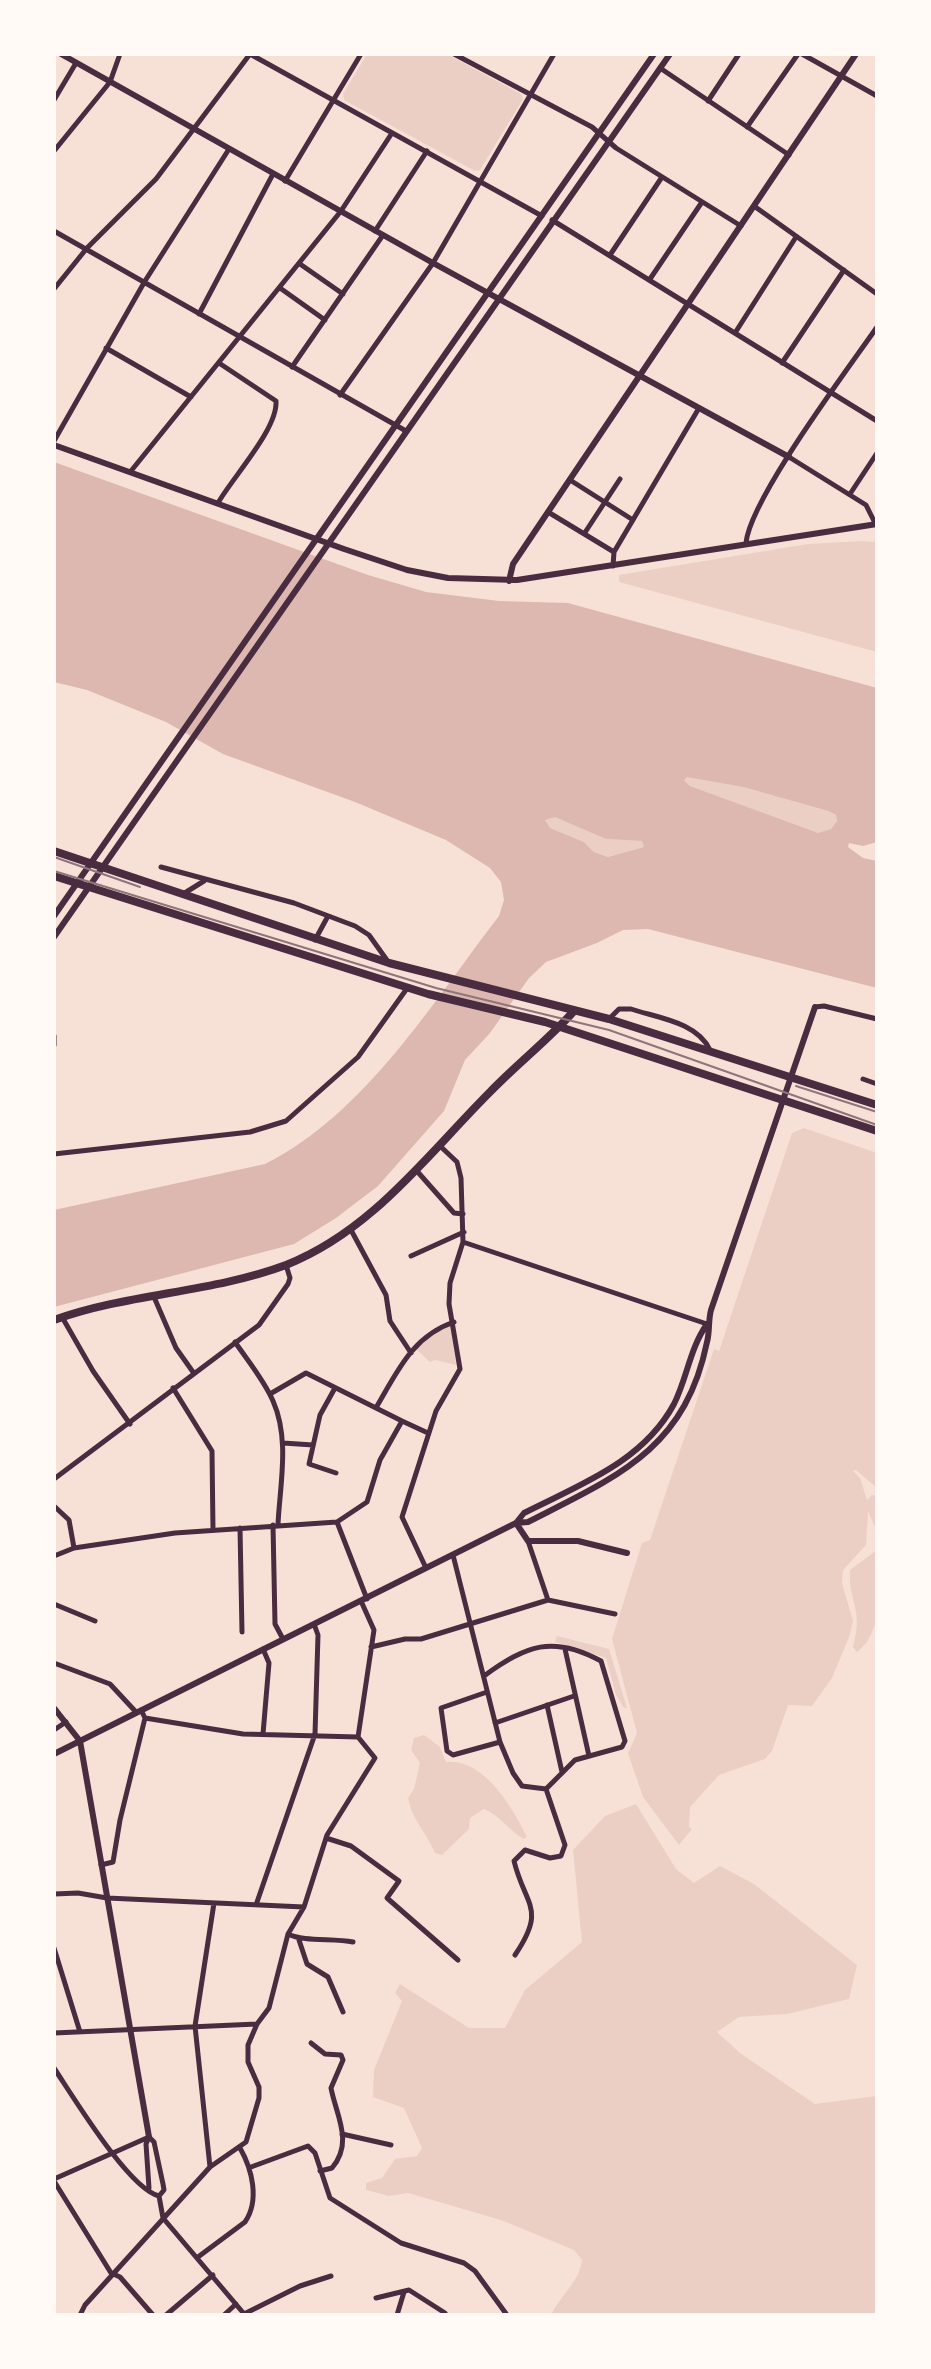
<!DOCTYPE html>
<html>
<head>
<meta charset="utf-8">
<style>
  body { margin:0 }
  #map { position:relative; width:931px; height:2369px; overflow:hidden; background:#f7e1d7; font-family:Barlow,sans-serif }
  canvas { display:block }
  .frame { position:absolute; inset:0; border:56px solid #fffaf5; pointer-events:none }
</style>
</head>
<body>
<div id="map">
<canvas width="931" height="2369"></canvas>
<div class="frame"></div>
</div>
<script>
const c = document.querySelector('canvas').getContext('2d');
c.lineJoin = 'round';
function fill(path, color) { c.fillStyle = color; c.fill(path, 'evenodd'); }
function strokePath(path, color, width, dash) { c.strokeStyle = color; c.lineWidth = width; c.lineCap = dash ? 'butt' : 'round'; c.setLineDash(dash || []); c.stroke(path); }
const green = new Path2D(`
  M367 54H447L521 94 523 99 480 170 475 171 344 100 343 94Z
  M861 541 877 542V652L619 582V575L808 544Z
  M686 776 743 787 828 811 836 815 837 821 831 829 818 834 690 786 684 780Z
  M555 816 606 839 642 841 644 847 608 857 594 852 584 842 550 828 544 820Z
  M804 1128 877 1153V1488L856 1470 853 1471 860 1478 867 1500 872 1495 877 1496V1532L868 1511 866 1545 843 1570 842 1583 853 1621 849 1637 832 1678 812 1706 788 1705 772 1751 765 1759 719 1775 690 1807 689 1827 692 1829 679 1845 643 1797 632 1765 628 1753 637 1733 612 1639 642 1543 650 1540 714 1349 719 1351 725 1333 792 1133Z
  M450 1325 456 1365 435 1360 430 1362 415 1348 423 1339Z
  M877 1550C877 1582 886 1631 857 1652L853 1647C864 1608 848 1603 850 1570Z
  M557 1636 609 1649 627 1708H624L616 1695 606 1658 555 1642Z
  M424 1735 440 1747 446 1762C484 1758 512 1807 527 1837L524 1839C508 1830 501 1816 484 1809L470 1818 469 1829 442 1855 435 1853C427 1833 412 1820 408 1798L414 1789 420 1763 411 1750 414 1738Z
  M636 1804 676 1869 694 1883 720 1866 754 1884 857 1965 849 1999 787 2014 739 2017 717 2032 740 2053 815 2104 877 2096V2315H551C560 2296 580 2281 582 2260L574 2250 501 2220 408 2193 389 2196 366 2190V2183L382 2178 395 2159 417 2156 422 2148 404 2108 373 2097 374 2070 402 2001 395 1993 400 1984 469 2028H505L525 1990 582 1942 573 1850 605 1816Z`);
const water = new Path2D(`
  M54 462 368 575 426 592 499 601 568 603 877 688V842L863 846 849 843 848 847 863 858 877 861V988L648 929 623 930 597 943 546 962 529 978 490 1033 465 1060 444 1111 378 1186 336 1218 294 1244 54 1307V1210L265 1164C365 1114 432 1003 499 916L504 900 501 882 490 868 446 840 355 802 223 754 166 722 87 690 54 682ZM687 777 743 787 828 811 836 815 837 821 831 829 818 833 690 786 684 780ZM555 817 606 839 642 841 644 847 608 857 594 852 584 842 550 828 545 820Z`);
const minor = new Path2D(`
  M250 54 542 216
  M454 54 592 127 616 148 741 226
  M802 54 877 96
  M660 68 789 155
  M54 100 76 63
  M708 101 739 54
  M747 127 798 54
  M54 151 110 82 120 54
  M285 181 361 54
  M754 206 877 294
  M552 220 877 421
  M54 231 406 431
  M375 231 427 151
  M610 255 662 177
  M300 264 343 294
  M650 279 702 202
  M280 288 325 320
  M54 289 87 248 156 179 250 54
  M199 314 273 174
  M735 333 796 237
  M106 348 191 397
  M782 363 844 270
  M292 367 383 235
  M340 395 433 263 554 54
  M54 441 145 281 229 149
  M789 457 866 505 875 523
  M131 471 341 211 392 133
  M570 480 633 520
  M850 494 877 453
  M218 503C232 478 278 429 276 401L219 363
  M548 512 614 552
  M584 534 620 479
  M746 543C750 499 848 369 877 327
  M613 566 614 552 699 408
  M161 867 294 903 355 926 369 935 389 963
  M183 894 204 881
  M315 940 328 916
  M815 1007 824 1006 877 1019
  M609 1019 619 1009H631C658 1018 697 1022 710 1050
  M54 1036V1045
  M863 1079 877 1084
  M54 1154 250 1132 286 1121 358 1057 408 987
  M416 1170 454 1213 463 1214
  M351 1230 386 1295 390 1321 411 1353
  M463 1242 707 1324
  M411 1256 464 1232
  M154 1297 176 1348 193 1372
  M62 1317 93 1371 130 1424
  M235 1342C248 1361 264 1380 273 1401 290 1439 280 1484 278 1524
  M173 1388 212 1451 213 1530
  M335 1388 320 1415 309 1464 336 1473
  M270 1394 306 1373 402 1421
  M377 1406C398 1370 413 1336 454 1322
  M283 1443 313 1445
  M54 1479 259 1325 288 1284 290 1278 286 1265
  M54 1506 69 1520 74 1548
  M337 1522 367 1599
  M273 1525 275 1624 283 1639
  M240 1528 242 1632
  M528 1541 548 1600
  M453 1555 500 1742 513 1773 522 1786 546 1789 575 1760 622 1747 625 1741 601 1661C553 1635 526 1645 484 1676
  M54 1556 74 1548 175 1533 337 1522 367 1502 380 1460 402 1421 428 1433
  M426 1568 402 1517 436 1411 460 1369 449 1304 450 1283 463 1242 461 1178 457 1162 439 1145
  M54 1604 95 1621
  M371 1647 405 1639H421L548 1600 615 1614
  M263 1649 269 1663 263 1734
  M565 1649 589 1756
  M54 1663 110 1684 136 1712
  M487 1692 441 1708 447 1751 453 1755 500 1742
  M547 1705 562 1772
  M141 1710 145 1718 243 1734 358 1737
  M495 1723 574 1696
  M54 1730 66 1722
  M326 1838 351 1846 399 1881 387 1898 458 1960
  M101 1865 113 1862 120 1820 145 1718
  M54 1894 78 1893 107 1898 304 1907
  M256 1905 315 1734 318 1635 314 1624
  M288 1934C304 1942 333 1938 353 1942
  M299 1940 307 1964 328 1977 343 2012
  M54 1948 80 2032
  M515 1955C547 1908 525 1906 514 1861L525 1850 550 1858 561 1856 565 1845 546 1789
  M54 2033 257 2024
  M311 2043 325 2054 341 2055 343 2060 331 2088C336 2115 354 2142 332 2168L320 2171
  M54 2068C74 2098 129 2189 159 2196
  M342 2134 391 2145
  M149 2137 154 2142 163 2184 164 2190 159 2196 163 2218 245 2315
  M210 2167 195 2026 214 1903
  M251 2167 308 2146 315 2153 330 2198 401 2243 464 2263 475 2271 507 2315
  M54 2179 149 2137
  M54 2181 111 2273 120 2277 153 2315
  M149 2188 146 2144 149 2137
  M198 2257 245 2222C260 2200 252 2169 240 2148
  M376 2298 409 2290 445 2313
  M244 2314 300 2286 331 2276
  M80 2315 85 2305 210 2167 246 2142 259 2098V2087L248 2062V2045L257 2024 269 2008 288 1934 304 1907 327 1835 375 1758 358 1737 374 1630 361 1601
  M166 2315 213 2275
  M224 2315 236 2304
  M397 2315 404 2292`);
const tertiary = new Path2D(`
  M61 54 433 263 789 457
  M54 445 344 549 407 570 448 578 517 580 877 524
  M509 581 513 564 856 54
  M54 916 654 54
  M54 937 670 54
  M516 1523 528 1522C616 1477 685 1450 707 1342 710 1331 708 1321 711 1310L815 1007
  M516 1523 528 1541H578L627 1553
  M54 1708 80 1741 149 2137
  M54 1754 516 1523 524 1513C579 1485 643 1462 674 1404 687 1378 690 1348 707 1324`);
const primary = new Path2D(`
  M54 1320C129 1293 211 1293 286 1265 372 1231 427 1155 490 1092 517 1064 548 1040 574 1011`);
const trunk = new Path2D(`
  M54 851 389 963 609 1019 877 1105
  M54 876 428 994 545 1022 877 1131`);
const tram = new Path2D(`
  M54 857 140 887
  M54 871 436 988 609 1030 877 1125
  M796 1086 877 1112`);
fill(green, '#ebcfc5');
fill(water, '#dcb8b0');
strokePath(minor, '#4a2c40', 5);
strokePath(tertiary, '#4a2c40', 6);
strokePath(primary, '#4a2c40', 8);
strokePath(trunk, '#4a2c40', 8);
strokePath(tram, '#8f747c', 2);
</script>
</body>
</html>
